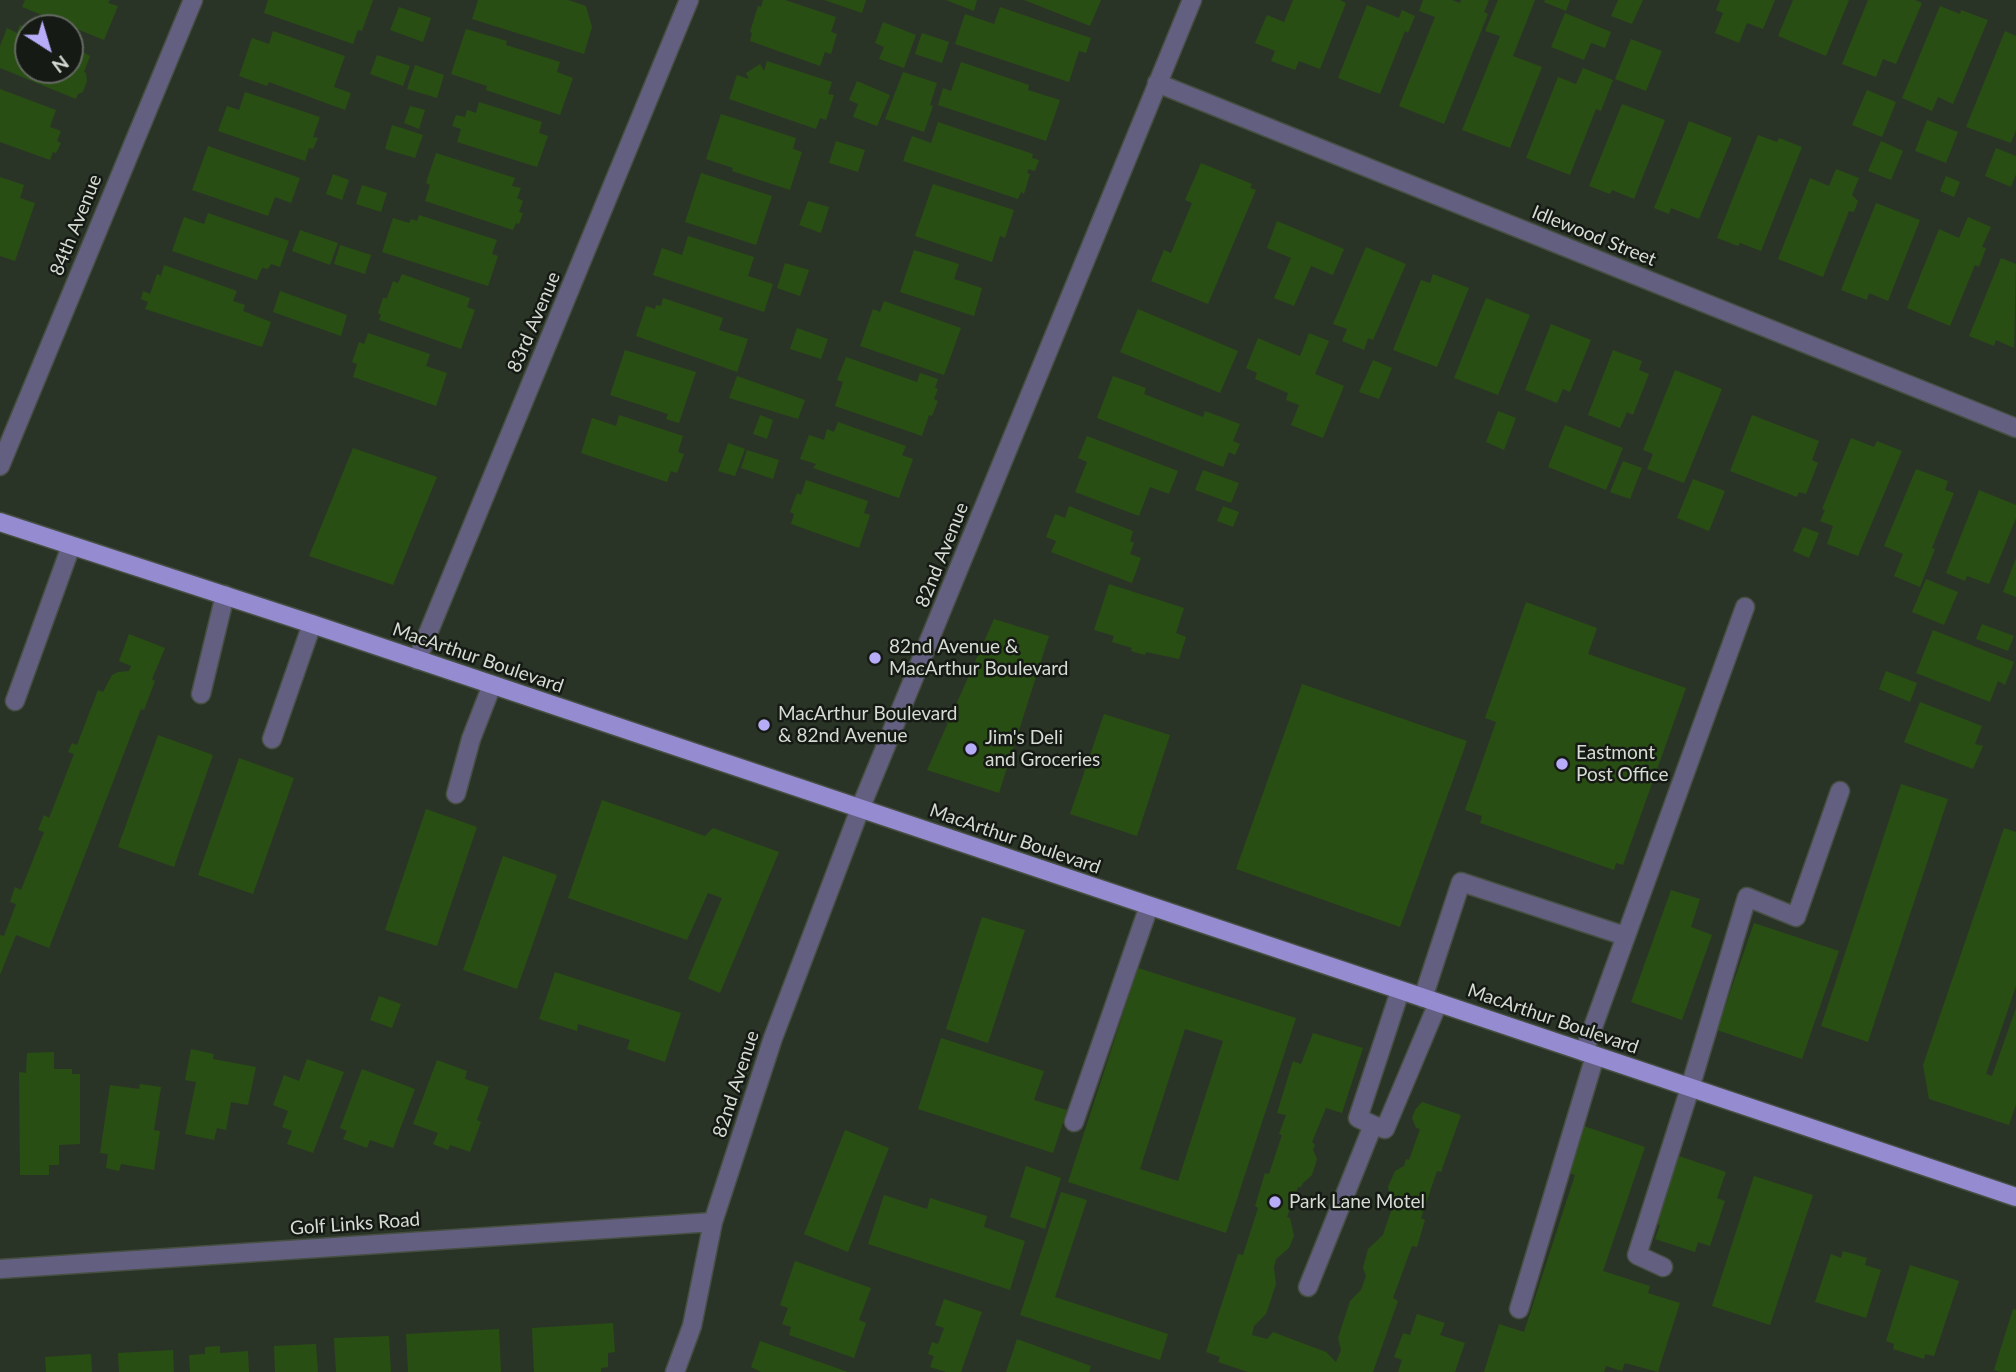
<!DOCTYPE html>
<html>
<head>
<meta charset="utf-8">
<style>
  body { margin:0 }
  #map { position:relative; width:2016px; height:1372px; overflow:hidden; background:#2a3426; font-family:Lato,sans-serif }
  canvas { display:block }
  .north { position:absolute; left:14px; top:14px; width:70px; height:70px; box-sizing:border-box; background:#161a14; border:2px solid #636860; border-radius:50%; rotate:143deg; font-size:19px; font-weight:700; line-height:28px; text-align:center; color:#d6dcd3 }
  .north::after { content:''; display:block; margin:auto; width:24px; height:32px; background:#b6acf8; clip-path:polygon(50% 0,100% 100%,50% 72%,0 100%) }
</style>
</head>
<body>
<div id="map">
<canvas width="2016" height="1372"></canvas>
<div class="north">N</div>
</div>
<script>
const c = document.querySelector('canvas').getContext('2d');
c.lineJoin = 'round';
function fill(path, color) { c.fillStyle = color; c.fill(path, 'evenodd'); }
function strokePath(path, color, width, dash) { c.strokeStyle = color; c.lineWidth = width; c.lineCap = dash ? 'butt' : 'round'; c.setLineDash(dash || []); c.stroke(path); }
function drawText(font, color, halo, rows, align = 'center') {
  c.font = font + ' Lato,sans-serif'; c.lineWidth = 5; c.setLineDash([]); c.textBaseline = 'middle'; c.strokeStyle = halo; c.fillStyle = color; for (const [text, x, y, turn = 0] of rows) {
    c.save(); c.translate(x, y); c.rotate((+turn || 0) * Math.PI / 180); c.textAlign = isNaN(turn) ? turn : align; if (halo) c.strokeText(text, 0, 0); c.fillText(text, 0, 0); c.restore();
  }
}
const building = new Path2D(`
  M25 0H110L108 3 118 6 104 40 22 7Z
  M268 0H373L362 31 358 30 353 44 264 13Z
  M478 0H568L586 6 592 27 584 54 472 19Z
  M763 0H785L836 17 831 32 837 34 831 54 825 52 820 66 750 41 752 33 750 32 758 6 761 7Z
  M824 0H866L862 13Z
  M946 0H977L974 11Z
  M1024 0H1101L1090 26Z
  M1293 0H1340L1346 3 1320 69 1299 61 1295 70 1271 61 1275 51 1255 43 1267 15 1284 22Z
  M1423 0H1452L1460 3 1461 0H1489L1484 12 1488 14 1444 124 1399 106 1435 17 1419 11Z
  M1498 0H1535L1513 56 1542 67 1510 148 1462 130 1500 36 1485 31Z
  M1545 0H1570L1566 11 1544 2Z
  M1618 0H1643L1632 24 1611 16Z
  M1720 0H1775L1763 29 1747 23 1739 43 1715 33 1723 13 1716 10Z
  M1793 0H1849L1826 56 1778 36Z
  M1868 0H1915L1922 3 1896 64 1883 59 1876 77 1842 64Z
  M1367 5 1399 18 1402 10 1415 16 1408 33 1405 31 1380 94 1338 78Z
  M1940 6 1960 14 1961 10 1988 20 1953 104 1938 97 1932 111 1902 98Z
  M399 7 431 18 423 42 390 30Z
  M1000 7 1091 38 1086 53 1079 51 1069 82 955 44 965 14 994 24Z
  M1565 13 1611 32 1605 48 1591 43 1584 60 1551 47Z
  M883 22 916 35 904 68 879 59 884 47 875 43Z
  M20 25 28 28V70H70V45L90 56 84 72 86 73 87 81 83 92 78 94 76 99 0 68V46L7 28 17 33Z
  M466 29 507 41 506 45 560 62 557 72 573 78 560 115 486 90 487 86 451 74Z
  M273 31 345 56 334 87 351 93 345 110 269 82 267 86 239 76 252 38 269 44Z
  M2005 31 2016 36V130L2011 143 1966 127Z
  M922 33 949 42 942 63 915 54Z
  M1631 39 1662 51 1646 91 1615 79Z
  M377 55 410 66 403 86 370 74Z
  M767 61 832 82 828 94 834 95 826 120 820 118 816 129 729 99 737 75 749 79 746 73 760 64 764 71Z
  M961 62 1029 85 1028 90 1060 100 1046 141 938 105 943 88 951 91Z
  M415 65 444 75 437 98 407 89Z
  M1583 68 1613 80 1601 111 1596 109 1570 175 1526 158 1558 77 1576 84Z
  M903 72 937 83 930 105 933 106 924 132 885 119Z
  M857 81 890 95 877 126 853 117 858 104 849 100Z
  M0 89 56 110 50 127 61 131 57 141 61 143 56 153 53 152 50 160 0 142Z
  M1867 90 1896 102 1882 137 1852 125Z
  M245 92 320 117 313 137 318 138 313 149 309 148 305 161 218 131 227 106 239 110Z
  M479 102 542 122 539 133 548 136 537 167 457 142 461 129 452 126 456 115 465 117 467 110 476 113Z
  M1622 104 1665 120 1634 199 1612 190 1610 194 1589 186Z
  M410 106 425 110 419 129 404 123Z
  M721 114 796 138 793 149 802 152 790 190 732 171 733 168 706 159Z
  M1927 120 1958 132 1946 163 1915 151Z
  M1689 121 1732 138 1699 219 1671 208 1669 214 1654 208Z
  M938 122 1033 154 1032 158 1039 160 1035 171 1029 169 1027 173 1030 174 1024 194 1021 192 1018 199 903 161 912 136 931 143Z
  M392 125 423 135 415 158 385 149Z
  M1758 135 1777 142 1779 138 1802 147 1761 251 1740 243 1738 246 1717 238Z
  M836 141 865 150 858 172 829 163Z
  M1881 141 1903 151 1891 180 1868 171Z
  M208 146 300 178 291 203 275 197 268 216 192 190Z
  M1996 148 2016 156V174L2011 187 1985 176Z
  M436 153 515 178 512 186 521 188 517 198 523 201 519 212 523 213 519 224 516 223 513 230 425 201 430 185 426 183Z
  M1201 163 1252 184 1250 188 1256 190 1208 304 1151 281 1164 250 1171 253 1192 203 1185 200Z
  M1836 169 1859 178 1852 195 1858 201 1854 212 1849 211 1823 277 1778 259 1810 178 1829 186Z
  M701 173 772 196 756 245 685 222Z
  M333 174 349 180 342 200 326 194Z
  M1946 176 1960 182 1954 197 1940 191Z
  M0 177 24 185 20 198 35 203 15 261 0 256Z
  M933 184 1014 210 1005 238 1000 236 992 262 915 236Z
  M362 185 387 193 381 212 356 204Z
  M808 201 829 207 821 233 799 225Z
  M1876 203 1920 220 1888 301 1869 293 1867 300 1841 290Z
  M208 213 289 241 280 267 271 264 268 269 262 268 257 280 172 251 184 217 204 224Z
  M419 215 497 240 492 254 498 256 488 286 382 252 393 218 409 223 411 219 417 221Z
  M1968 217 1991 227 1982 247 1986 248 1979 267 1975 265 1950 326 1907 308 1939 229 1959 238Z
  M1277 221 1344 249 1333 275 1311 266 1294 306 1274 298 1291 258 1267 248Z
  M300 230 338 243 330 265 292 251Z
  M688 236 754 257 748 276 773 284 764 312 653 275 662 248 682 255Z
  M340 245 371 255 365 274 334 264Z
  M1366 247 1406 264 1373 340 1368 338 1364 350 1342 341 1347 329 1333 324Z
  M914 250 959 264 954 279 982 288 974 316 900 292Z
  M2001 258 2016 264 2014 348 1996 340 1994 346 1969 336Z
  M785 263 809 270 800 296 777 288Z
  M164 265 237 291 233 301 245 305 243 311 271 322 262 347 145 309 148 302 141 299 143 291 150 294 157 274 161 276Z
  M402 274 470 298 467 307 475 310 461 349 379 320 381 315 378 313 383 298H387L393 281 398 283Z
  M1433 274 1469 288 1437 367 1393 350 1421 280 1430 283Z
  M280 291 347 315 341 336 273 312Z
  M663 298 723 318 719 330 748 339 737 372 636 336 646 306 655 309 656 305 661 306Z
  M1486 298 1530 315 1498 395 1454 378Z
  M884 301 961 328 944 375 860 346 873 309 880 312Z
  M1138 309 1238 351 1220 393 1120 352Z
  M1551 324 1591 340 1570 392 1563 389 1557 403 1525 390Z
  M797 328 828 339 821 359 790 349Z
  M368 333 430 354 426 366 447 373 436 406 353 377 357 364 352 362 359 342 364 344Z
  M1309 333 1329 341 1315 374 1344 386 1323 438 1291 425 1299 405 1286 400 1288 393 1255 379 1257 373 1246 368 1258 338 1300 356Z
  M625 350 696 372 679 423 666 419 668 414 610 395Z
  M1613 350 1642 361 1639 370 1649 374 1633 415 1627 412 1620 428 1588 415Z
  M846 357 917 382 920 373 938 379 935 388 938 389 934 399 938 401 932 416 929 415 922 436 835 406 843 382 837 380Z
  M1373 360 1392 368 1379 399 1359 392Z
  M1675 370 1722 389 1684 483 1647 469 1653 454 1643 450Z
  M737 376 805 400 798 419 729 398Z
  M1113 376 1146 388 1144 394 1203 417 1205 411 1240 424 1233 441 1240 444 1235 455 1229 452 1223 467 1097 418Z
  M1498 411 1516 418 1504 450 1486 442Z
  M619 415 683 436 678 452 684 454 677 473 671 471 667 482 581 453 592 418 616 426Z
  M760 415 773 420 767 439 753 434Z
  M1752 415 1819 441 1812 460 1818 463 1806 494 1799 492 1797 497 1730 471Z
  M838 422 906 446 902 455 913 459 899 498 813 468 816 464 800 459 809 435 824 440 827 429 834 432Z
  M1565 425 1623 448 1606 490 1548 467Z
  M1087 436 1178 471 1169 494 1150 487 1139 516 1075 492 1087 462 1078 458Z
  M1851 438 1874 447 1877 441 1902 451 1858 556 1827 544 1833 526 1820 521 1825 510 1822 509Z
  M728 443 745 449 735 476 718 471Z
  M353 448 437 477 393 585 309 556Z
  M747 450 779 460 773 479 741 468Z
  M1623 461 1642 468 1630 499 1610 492Z
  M1916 469 1948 481 1945 490 1954 493 1932 548 1935 549 1920 587 1894 576 1903 554 1884 546Z
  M1203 470 1239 483 1231 503 1195 490Z
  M1693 479 1725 491 1709 531 1677 518Z
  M806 480 868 501 864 513 870 515 859 548 791 524 794 514 790 512 797 493 801 495Z
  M1979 490 2016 505V518L1989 584 1967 576 1965 581 1946 573Z
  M1069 506 1133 531 1130 541 1134 543 1130 554 1141 558 1132 583 1051 552 1056 541 1046 537 1055 514 1065 518Z
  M1223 506 1239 512 1233 527 1217 521Z
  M1803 527 1819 533 1809 558 1793 551Z
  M2016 558V597L2003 592Z
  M1926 579 1958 592 1944 625 1912 612Z
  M1109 584 1184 608 1176 633 1186 637 1179 659 1146 652 1145 655 1131 651 1132 648 1112 642 1114 636 1094 630Z
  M1526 602 1597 628 1588 654 1686 688 1623 865 1616 863 1614 870 1480 823 1482 816 1465 810 1496 722 1485 718Z
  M994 619 1049 636 999 793 927 770Z
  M1982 624 2014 636 2008 651 1976 639Z
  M1933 630 2014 662 2005 685 1998 681 1990 702 1916 673Z
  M129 634 165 648 152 679 155 681 144 710 141 709 49 948 16 935 0 975V935L4 936 16 904 10 902 15 887 21 890 44 832 38 830 44 815 49 818 74 754 68 752 72 743 77 745 98 690 103 692 112 675 118 672 129 671 131 666 119 661Z
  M1886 671 1917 683 1910 702 1879 689Z
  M1302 684 1467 741 1400 927 1236 869Z
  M1920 702 1982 726 1975 744 1983 746 1973 769 1904 742Z
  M1104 714 1170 735 1137 836 1070 814Z
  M158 735 213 755 174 867 118 847Z
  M239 758 294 778 253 894 198 875Z
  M1901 784 1948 799 1868 1042 1821 1026Z
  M602 800 705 836 713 828 779 852 720 993 688 979 722 898 708 893 687 940 568 898Z
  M426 809 477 827 437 946 385 930Z
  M2004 828 2016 832V986L1986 1074 1992 1076 2016 1008V1104L2009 1125 1929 1099 1923 1065Z
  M503 856 557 875 517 989 463 970Z
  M1671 890 1700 899 1691 927 1712 935 1682 1020 1631 1002Z
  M982 917 1025 930 988 1043 946 1029Z
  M1754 923 1839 951 1802 1059 1717 1030Z
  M1138 968 1296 1018 1226 1233 1068 1182ZM1185 1029 1223 1041 1178 1181 1140 1169Z
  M555 972 681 1013 665 1062 627 1049 630 1040 578 1024 577 1031 539 1019Z
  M379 996 401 1004 392 1028 370 1020Z
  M1313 1033 1363 1048 1342 1113 1326 1108 1312 1142 1315 1145 1313 1150 1317 1159 1312 1175 1302 1184 1301 1187H1298L1287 1217 1290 1218 1294 1236 1289 1248 1276 1259 1274 1267 1276 1284 1266 1314 1254 1326 1252 1335 1267 1339 1273 1332 1326 1352 1336 1362 1341 1350 1338 1338 1350 1301 1361 1290 1366 1276 1363 1268 1368 1249 1383 1235 1392 1208 1388 1187 1395 1171 1404 1166 1406 1159 1409 1160 1420 1129 1416 1128 1412 1118 1415 1110 1422 1102 1461 1115 1441 1172 1437 1171 1421 1218 1425 1220 1417 1247 1412 1246 1393 1298 1398 1301 1373 1372H1248L1218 1362 1220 1357 1206 1352 1238 1254 1243 1255 1258 1208 1255 1206 1265 1173 1269 1174 1282 1135 1279 1134 1286 1115 1277 1113 1293 1061 1301 1064Z
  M941 1038 1044 1071 1034 1100 1067 1110 1053 1153 918 1109Z
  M191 1049 214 1054 213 1059 256 1067 248 1105 231 1102 226 1130 217 1128 214 1140 185 1134 196 1082 185 1080Z
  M54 1052V1069H72V1074H80V1144L59 1145V1165H49V1175H20L19 1072 26 1073 27 1053Z
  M307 1059 344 1072 313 1153 287 1144 292 1131 282 1127 288 1111 273 1105 284 1075 299 1081Z
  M437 1060 467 1071 465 1079 489 1087 477 1120 481 1122 470 1152 450 1145 448 1150 433 1144 438 1133 413 1124Z
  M362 1069 415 1089 393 1148 370 1140 367 1148 343 1139 347 1131 340 1128Z
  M140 1084 161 1087 154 1130 160 1131 154 1170 121 1164 119 1171 106 1168 108 1154 100 1153 110 1085 139 1089Z
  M1578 1124 1645 1147 1603 1271 1650 1286 1648 1293 1680 1303 1658 1372 1625 1363 1622 1371 1606 1366 1604 1372H1484L1499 1324 1524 1332 1575 1175 1562 1171Z
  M845 1130 889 1148 848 1252 804 1234Z
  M1676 1155 1726 1172 1717 1198 1725 1201 1710 1246 1698 1242 1695 1252 1655 1239 1660 1225 1653 1223Z
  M1026 1166 1061 1178 1045 1229 1010 1217Z
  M1754 1176 1813 1195 1770 1325 1712 1306Z
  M1061 1192 1087 1200 1055 1297 1168 1334 1160 1360 1020 1315Z
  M884 1195 927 1209 930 1198 987 1216 984 1227 1025 1241 1010 1290 868 1244Z
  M1843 1251 1867 1258 1865 1265 1881 1270 1866 1318 1815 1302 1831 1254 1841 1258Z
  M795 1261 871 1288 859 1320 866 1323 854 1358 789 1335 791 1327 782 1324 788 1308 780 1305Z
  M1910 1265 1959 1281 1934 1356 1925 1354 1924 1359 1893 1349 1894 1344 1886 1341Z
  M944 1299 982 1312 961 1372H946L930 1367 934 1356 928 1354 932 1342 938 1344 944 1328 935 1325Z
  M2013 1309 2016 1310V1372H2000L1994 1370Z
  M1417 1314 1445 1323 1440 1335 1465 1343 1455 1372H1398L1402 1360 1394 1357 1403 1333 1410 1335Z
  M613 1323 615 1352 608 1353V1367L601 1368V1372H534L532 1328Z
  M499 1329 501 1372H408L406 1334Z
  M389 1336 391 1372H336L334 1338Z
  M1017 1339 1091 1366 1089 1372H1006Z
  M760 1341 848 1372H761L751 1367Z
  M316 1344 318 1372H275L274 1346Z
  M220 1346V1353L248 1351 249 1372H190L189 1355 205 1354V1347Z
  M173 1350 174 1372H119L118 1353Z
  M91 1354 92 1372H46L45 1357Z`);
const minor = new Path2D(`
  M1157 83 2016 428
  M0 466 193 0
  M417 660 689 0
  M201 694 225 595
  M15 701 71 546
  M272 739 312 624
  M456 794 471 739 492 685
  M1423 998 1461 882 1625 936
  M1584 1052 1745 607
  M1074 1122 1149 906
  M1373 1125 1385 1129 1438 1003
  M1663 1267 1637 1255 1690 1088 1747 897 1796 917 1840 791
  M0 1269 713 1222
  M1308 1287 1373 1125 1358 1118 1400 991
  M1519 1309 1595 1056
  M675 1372 692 1326 713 1222 773 1038 860 809 1192 0`);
const major = new Path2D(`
  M0 522 312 624 2016 1197`);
const markers = [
  [875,658,7,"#b6acf8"],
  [764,725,7,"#b6acf8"],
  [971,749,7,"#b6acf8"],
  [1562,764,7,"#b6acf8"],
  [1275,1202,7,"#b6acf8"]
];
const streetNames = [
  ["84th Avenue",76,225,-68],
  ["Idlewood Street",1594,236,22],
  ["83rd Avenue",534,322,-67],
  ["82nd Avenue",942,555,-68],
  ["MacArthur Boulevard",478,658,19],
  ["MacArthur Boulevard",1015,839,19],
  ["MacArthur Boulevard",1553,1019,19],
  ["82nd Avenue",736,1084,-72],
  ["Golf Links Road",355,1224,-4]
];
const poiNames = [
  ["82nd Avenue &",889,647],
  ["MacArthur Boulevard",889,669],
  ["MacArthur Boulevard",778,714],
  ["& 82nd Avenue",778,736],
  ["Jim's Deli",985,738],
  ["and Groceries",985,760],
  ["Eastmont",1576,753],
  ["Post Office",1576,775],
  ["Park Lane Motel",1289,1202]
];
fill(building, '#294e14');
strokePath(minor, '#464f42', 21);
strokePath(major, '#464f42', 21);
strokePath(minor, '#635f81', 18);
strokePath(major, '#958bd1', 18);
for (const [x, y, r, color] of markers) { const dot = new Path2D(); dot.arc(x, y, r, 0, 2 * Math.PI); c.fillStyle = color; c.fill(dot); strokePath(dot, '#161a14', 2.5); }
drawText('19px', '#d6dcd3', '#161a14', streetNames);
drawText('19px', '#d6dcd3', '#161a14', poiNames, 'left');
</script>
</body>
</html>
